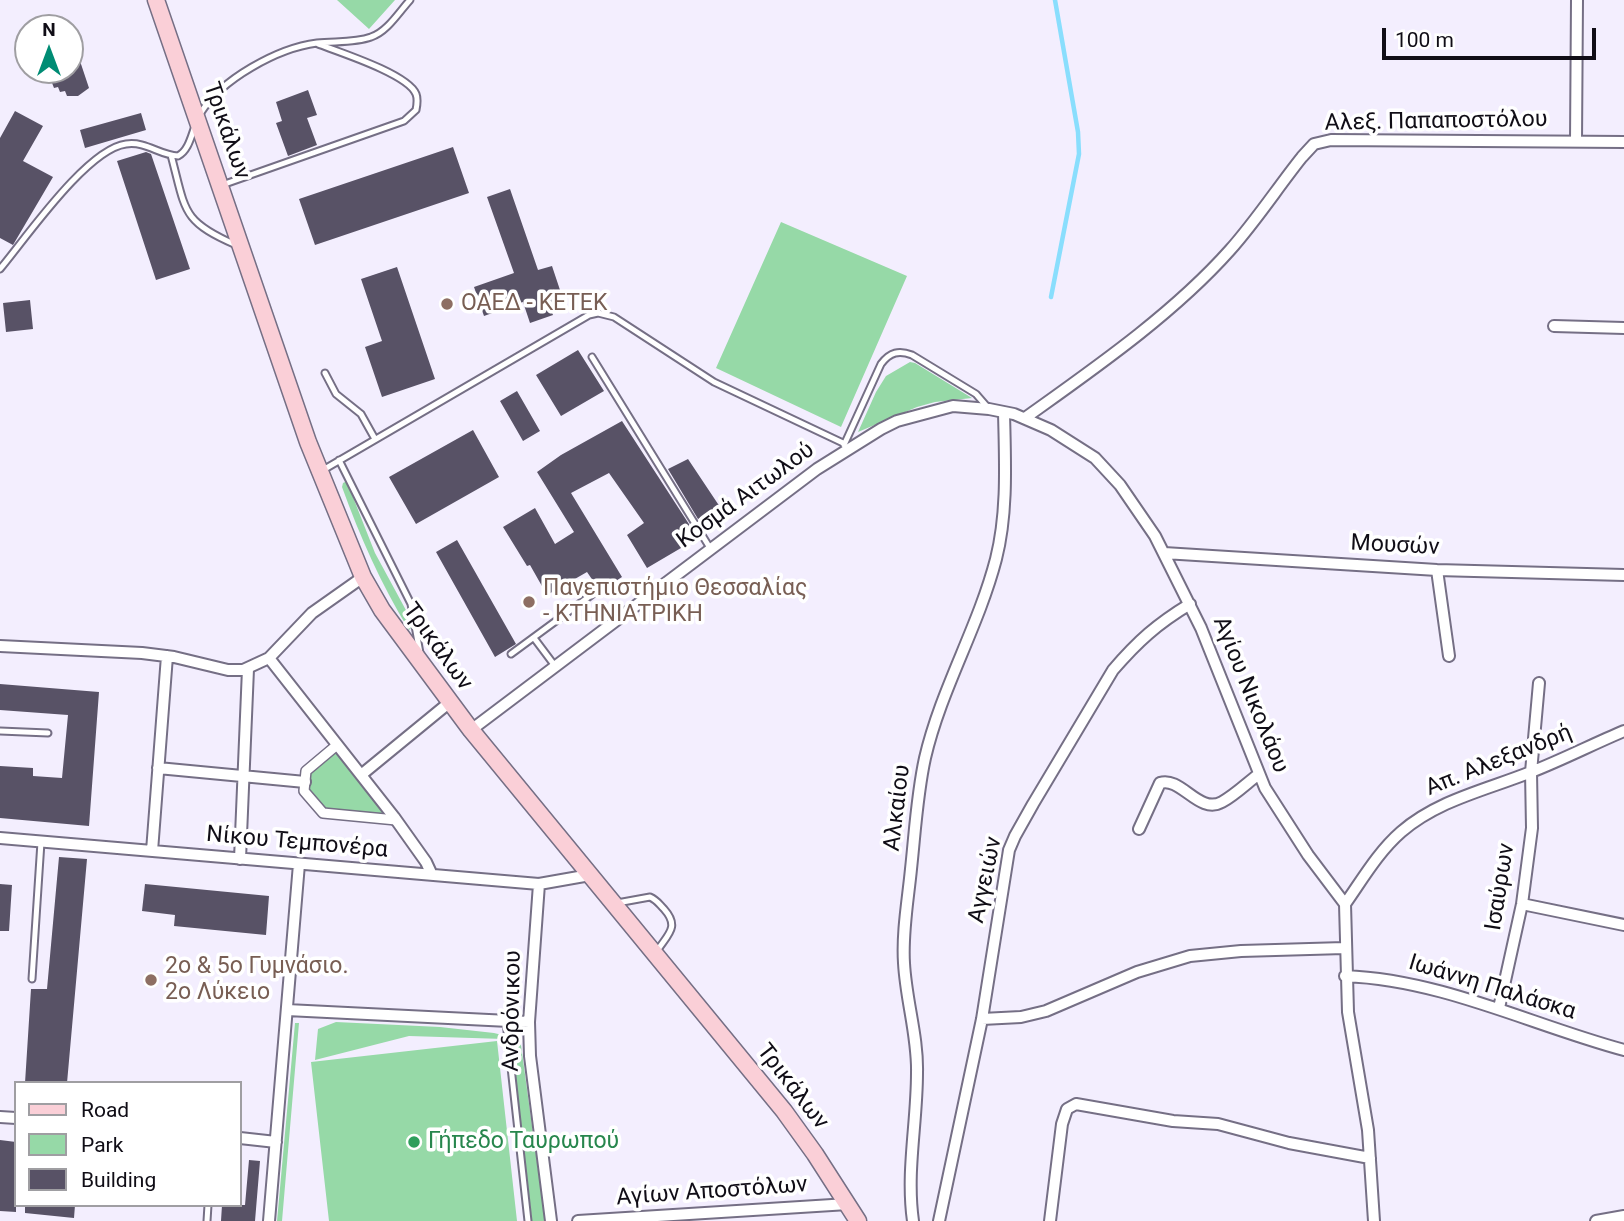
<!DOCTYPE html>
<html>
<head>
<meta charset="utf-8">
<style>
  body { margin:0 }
  #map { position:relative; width:1624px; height:1221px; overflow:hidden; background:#f3eefe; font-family:Roboto,sans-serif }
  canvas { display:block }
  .legend { position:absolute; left:14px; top:1081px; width:228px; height:126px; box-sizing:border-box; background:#fff; border:2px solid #9f9ea2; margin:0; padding:9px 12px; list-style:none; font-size:21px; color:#100d16 }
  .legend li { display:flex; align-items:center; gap:14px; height:35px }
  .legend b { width:35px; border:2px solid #9f9ea2 }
  .north { position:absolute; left:14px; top:14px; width:70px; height:70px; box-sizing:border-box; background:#fff; border:2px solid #9f9ea2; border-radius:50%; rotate:0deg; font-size:19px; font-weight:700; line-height:28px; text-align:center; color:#100d16 }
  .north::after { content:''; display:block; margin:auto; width:24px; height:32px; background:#008c74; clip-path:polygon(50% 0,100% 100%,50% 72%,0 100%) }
  .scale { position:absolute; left:1382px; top:28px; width:214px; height:32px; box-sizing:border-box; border:4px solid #100d16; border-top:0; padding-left:9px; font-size:21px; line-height:24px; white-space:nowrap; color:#100d16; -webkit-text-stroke:5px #fff; paint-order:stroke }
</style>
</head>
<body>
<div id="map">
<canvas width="1624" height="1221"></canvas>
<ul class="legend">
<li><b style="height:9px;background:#facfd7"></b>Road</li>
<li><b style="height:19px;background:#96d9a7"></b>Park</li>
<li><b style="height:19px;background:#585266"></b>Building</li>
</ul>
<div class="north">N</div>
<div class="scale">100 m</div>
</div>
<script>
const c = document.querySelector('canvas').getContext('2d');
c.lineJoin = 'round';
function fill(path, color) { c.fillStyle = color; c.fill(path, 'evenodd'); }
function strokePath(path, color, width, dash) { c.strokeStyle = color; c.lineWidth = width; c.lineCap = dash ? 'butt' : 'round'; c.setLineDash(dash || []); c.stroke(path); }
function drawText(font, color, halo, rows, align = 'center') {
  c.font = font + ' Roboto,sans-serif'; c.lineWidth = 7; c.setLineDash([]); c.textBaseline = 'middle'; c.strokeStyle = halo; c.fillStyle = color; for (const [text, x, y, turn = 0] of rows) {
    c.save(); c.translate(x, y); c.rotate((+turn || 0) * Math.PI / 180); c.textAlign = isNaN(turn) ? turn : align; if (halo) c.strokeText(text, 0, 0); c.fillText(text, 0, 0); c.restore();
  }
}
const green = new Path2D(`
  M337 0H395L369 29Z
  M781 222 907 276 841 427 716 368Z
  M910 362 915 363 972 398 935 402 917 407 858 432 876 392 886 376Z
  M347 481 351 484 349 487 375 553 414 625 409 630C381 584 360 537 342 487L343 483Z
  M339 748 394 818 324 811 307 790 308 773Z
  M336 1022 440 1027 494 1033 502 1035 504 1039 409 1036 315 1060 318 1029Z
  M298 1023H299L282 1221H277L295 1023Z
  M516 1036 520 1038 545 1221H532L511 1040Z
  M497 1041 517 1221H329L311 1062Z`);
const stream = new Path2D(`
  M1051 297 1079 154 1078 132 1055 0`);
const building = new Path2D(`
  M70 37H72L89 88 78 96H67L65 91 60 92 58 87 54 88 47 70H70Z
  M308 90 317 115 307 118 317 145 288 156 276 123 282 121 276 102Z
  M15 111 43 126 23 161 53 177 13 245 0 238V138Z
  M141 113 146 130 85 148 80 130Z
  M453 147 469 193 315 245 299 199Z
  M146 152 151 154 190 269 156 280 117 161Z
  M510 189 538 270 552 266 564 302 550 307 553 315 530 323 523 302 484 316 474 287 514 273 487 197Z
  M397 267 435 379 382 397 365 347 382 341 361 279Z
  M30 300 33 329 6 332 3 303Z
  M578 350 604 391 561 416 536 375Z
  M517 391 540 431 523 441 500 401Z
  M622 421 698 538 647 568 627 535 644 523 609 473 571 493 622 577 600 591 587 572 547 595 530 565 527 566 503 527 535 508 555 544 574 532 537 472 561 455Z
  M473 430 499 477 416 524 389 477Z
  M688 459 720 507 698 519 668 469Z
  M457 540 516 644 495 657 436 552Z
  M0 684 99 692 89 826 0 818V766L33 768V776L62 778 68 715 0 710Z
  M59 857 87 859 67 1083H25L31 989H47Z
  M0 884 12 885 9 931H0Z
  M145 884 269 896 266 935 174 926 175 915 142 911Z
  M0 1140 16 1142V1212L0 1211Z
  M249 1160 260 1161 255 1221H221L222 1205H245Z
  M25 1205H75L74 1218 25 1213Z`);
const service = new Path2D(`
  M200 114C221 79 278 48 317 43 335 41 355 43 371 37 387 32 399 12 410 0
  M171 155C186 211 181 221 236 245
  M222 185 404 121 416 110C417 105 418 99 416 94 408 74 339 52 318 44
  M0 269C26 238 87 149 126 144 146 141 159 155 178 156 188 151 191 137 195 126
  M592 357 710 548
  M325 373 336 394 361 414 375 439
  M844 445 881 364C890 352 899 350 912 355L976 394 989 409
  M339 460 411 604 420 653
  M323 470 589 315 598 313 614 317 714 382 843 443
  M534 638 555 666
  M511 654 594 593
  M0 731 48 733
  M617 903 650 897C657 900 659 904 664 909 680 927 668 934 657 951
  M32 979 41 842
  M506 1022 528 1221
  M207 1221 208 1205`);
const pedestrian = new Path2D(`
  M337 745 306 771 304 791 323 813 396 820`);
const minor = new Path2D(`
  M1576 141 1577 0
  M1554 326 1624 328
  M1025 418C1095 368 1173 314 1230 250 1256 221 1278 187 1302 157L1314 144 1331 140 1624 142
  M1164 553 1437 570 1624 575
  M1437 570 1449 656
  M0 646 142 653 174 657 228 670H243L269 658 312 613 363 577
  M269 658 394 817 426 862 432 875
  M471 730 817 469 881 429 897 421 953 406 989 409 1014 414 1051 430 1095 458 1120 485 1155 536 1201 628 1265 788 1308 855 1345 904 1348 1012 1368 1130 1374 1221
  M158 768 305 782
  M361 775 450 702
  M1139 829 1160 783C1181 776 1199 815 1222 802 1235 795 1247 783 1259 774
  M0 838 539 884 590 875
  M152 851 167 656
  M240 859 248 669
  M539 884 529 1022 530 1056 551 1221
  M1345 904C1362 880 1378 852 1401 832 1438 800 1486 790 1531 772 1562 760 1593 744 1624 731
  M1522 904 1624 925
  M1345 976C1443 980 1531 1025 1624 1050
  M1499 1008 1522 904 1532 828 1531 772 1539 683
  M287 1010 529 1022
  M982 1019 1021 1017 1046 1011 1137 972 1190 956 1241 951 1344 948
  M0 1117 16 1118
  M240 1138 276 1142
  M269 1221 299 864
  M578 1221 848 1204
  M913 1221C906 1172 917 1123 917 1073 918 1036 906 1001 904 963 902 932 908 900 911 869 915 832 917 794 925 758 941 689 978 628 996 559 1008 512 1005 460 1004 412
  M939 1221 982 1019 1009 850 1015 836 1033 804 1113 670C1138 641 1157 624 1190 604
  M1050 1221 1062 1124 1067 1109 1076 1104 1173 1121 1218 1124 1289 1143 1370 1158
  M1596 1221 1624 1216`);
const secondary = new Path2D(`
  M156 0 308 442 363 577 382 610 471 730 784 1111 815 1154 858 1221`);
const markers = [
  [447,304,7,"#8d6e63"],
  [529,602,7,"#8d6e63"],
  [151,980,7,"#8d6e63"],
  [414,1142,7,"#2e9e5b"]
];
const streetNames = [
  ["Αλεξ. Παπαποστόλου",1436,122,-1],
  ["Τρικάλων",226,131,71],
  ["Κοσμά Αιτωλού",746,496,-36],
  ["Μουσών",1395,546,3],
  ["Τρικάλων",437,647,54],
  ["Αγίου Νικολάου",1250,695,68],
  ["Απ. Αλεξανδρή",1499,761,-22],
  ["Αλκαίου",898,808,-83],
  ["Νίκου Τεμπονέρα",297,843,5],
  ["Αγγειών",986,880,-78],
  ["Ισαύρων",1501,887,-81],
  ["Ιωάννη Παλάσκα",1492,988,17],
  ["Ανδρόνικου",513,1011,-89],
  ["Τρικάλων",792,1087,52],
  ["Αγίων Αποστόλων",712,1192,-4]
];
const educationNames = [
  ["ΟΑΕΔ - ΚΕΤΕΚ",461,304],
  ["Πανεπιστήμιο Θεσσαλίας",543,589],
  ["- ΚΤΗΝΙΑΤΡΙΚΗ",543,615],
  ["2ο & 5ο Γυμνάσιο.",165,967],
  ["2ο Λύκειο",165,993]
];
const leisureNames = [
  ["Γήπεδο Ταυρωπού",428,1142]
];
fill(green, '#96d9a7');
strokePath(stream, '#89defd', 4.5);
fill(building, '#585266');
strokePath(service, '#756f85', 9);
strokePath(pedestrian, '#756f85', 12);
strokePath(minor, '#756f85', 14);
strokePath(secondary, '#756f85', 19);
strokePath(service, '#fff', 5);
strokePath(pedestrian, '#fff', 9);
strokePath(minor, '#fff', 10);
strokePath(secondary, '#facfd7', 16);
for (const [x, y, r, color] of markers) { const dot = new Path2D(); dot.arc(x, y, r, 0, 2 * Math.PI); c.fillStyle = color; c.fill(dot); strokePath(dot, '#fff', 2.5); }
drawText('23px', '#100d16', '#fff', streetNames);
drawText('23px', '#785e54', '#fff', educationNames, 'left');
drawText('23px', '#27864d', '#fff', leisureNames, 'left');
</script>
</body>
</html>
